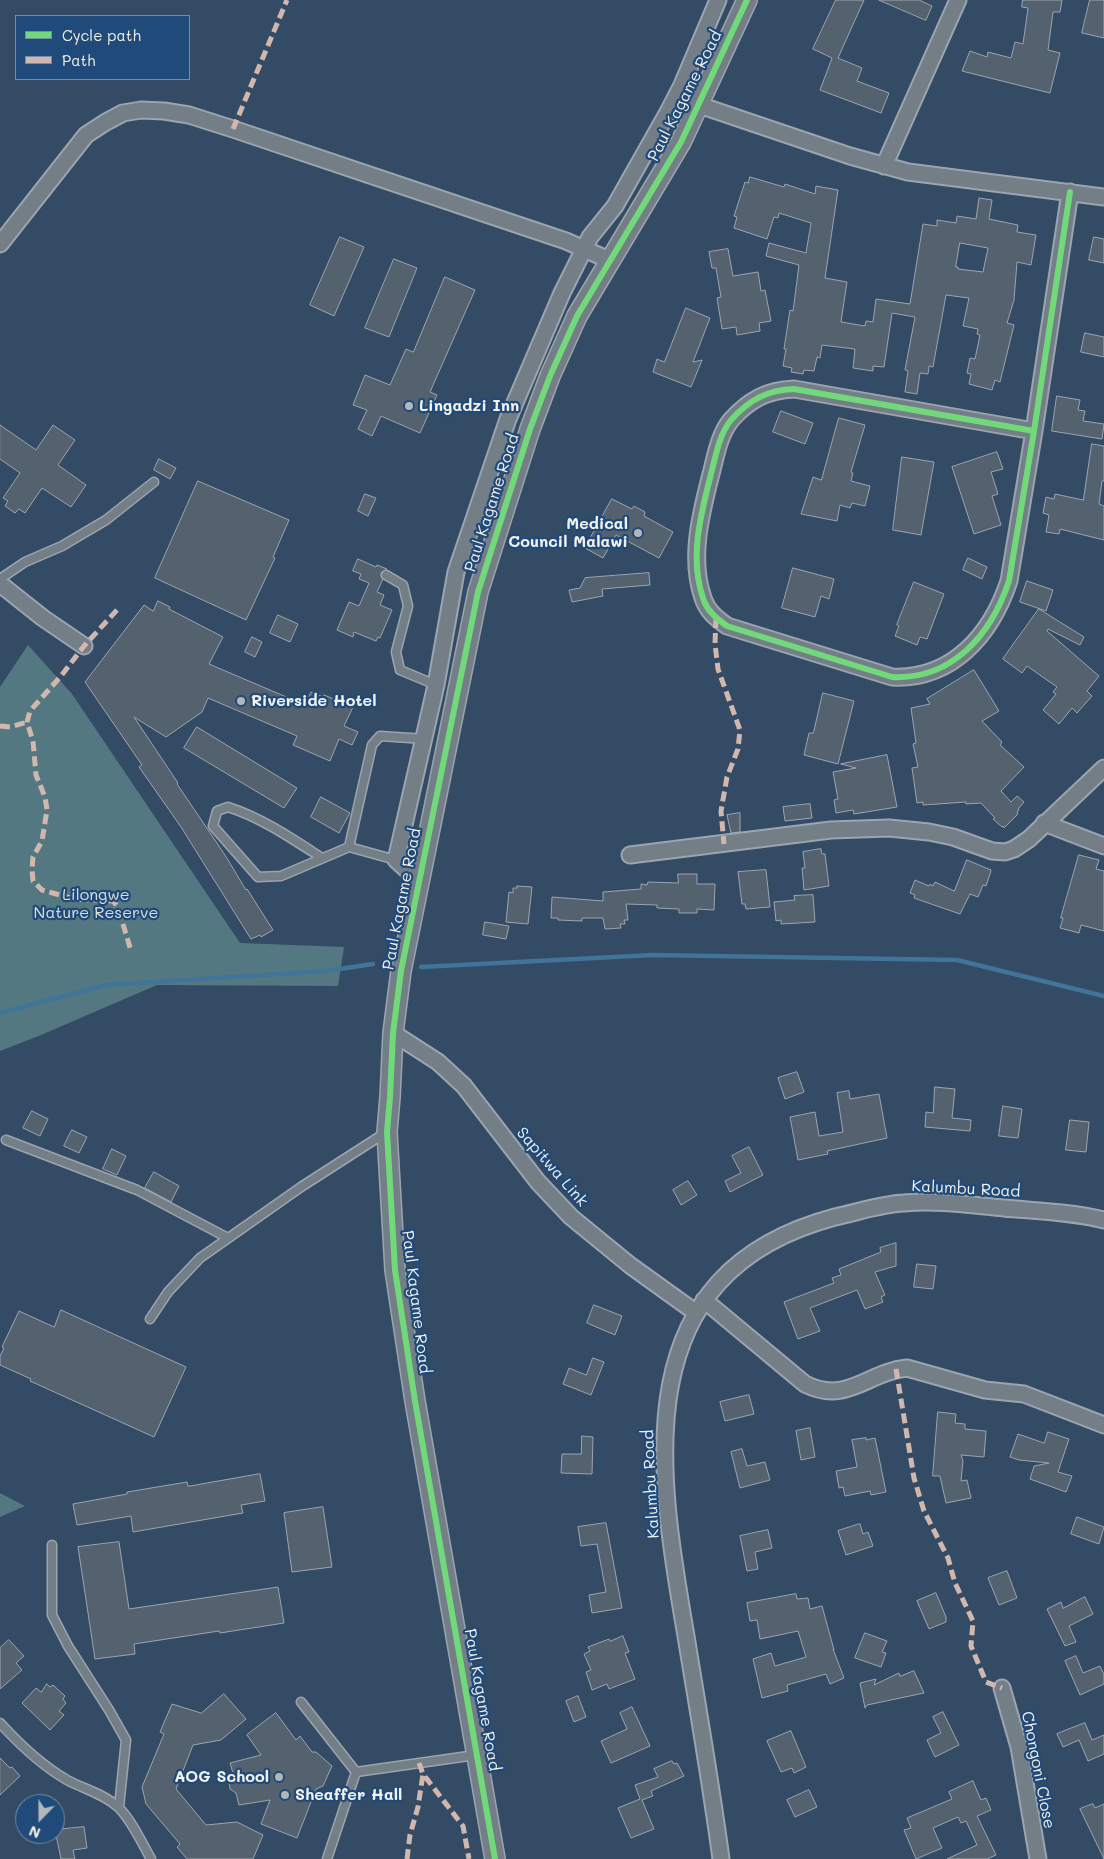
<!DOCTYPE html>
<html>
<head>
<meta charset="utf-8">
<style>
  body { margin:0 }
  #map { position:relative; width:1104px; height:1859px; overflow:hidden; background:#344b65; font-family:Mali,sans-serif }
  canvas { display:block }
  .legend { position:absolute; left:15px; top:15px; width:175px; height:65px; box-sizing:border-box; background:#1f4a7a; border:1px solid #748da6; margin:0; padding:6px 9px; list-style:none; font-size:15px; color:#f4f1e8 }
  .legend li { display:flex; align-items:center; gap:10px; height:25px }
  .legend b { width:25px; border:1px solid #748da6 }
  .north { position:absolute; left:15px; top:1794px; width:50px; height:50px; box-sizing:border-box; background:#1f4a7a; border:1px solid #748da6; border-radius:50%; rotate:202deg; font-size:14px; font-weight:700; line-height:20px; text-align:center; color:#f4f1e8 }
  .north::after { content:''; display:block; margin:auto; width:18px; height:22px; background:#b1b7ba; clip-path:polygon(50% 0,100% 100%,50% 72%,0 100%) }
</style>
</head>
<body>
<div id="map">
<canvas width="1104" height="1859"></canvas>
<ul class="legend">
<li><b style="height:6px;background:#71d979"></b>Cycle path</li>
<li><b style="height:6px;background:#d1b7ad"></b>Path</li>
</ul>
<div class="north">N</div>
</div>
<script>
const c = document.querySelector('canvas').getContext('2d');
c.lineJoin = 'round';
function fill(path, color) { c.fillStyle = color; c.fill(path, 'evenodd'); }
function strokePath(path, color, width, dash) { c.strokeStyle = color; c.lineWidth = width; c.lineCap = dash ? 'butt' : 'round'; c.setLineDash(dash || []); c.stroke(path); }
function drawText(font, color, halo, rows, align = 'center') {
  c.font = font + ' Mali,sans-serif'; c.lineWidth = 4.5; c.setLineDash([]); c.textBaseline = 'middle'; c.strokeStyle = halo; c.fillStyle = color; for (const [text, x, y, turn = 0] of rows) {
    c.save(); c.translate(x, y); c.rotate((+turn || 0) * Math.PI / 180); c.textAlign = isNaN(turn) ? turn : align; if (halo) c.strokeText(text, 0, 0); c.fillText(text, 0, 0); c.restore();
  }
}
const green = new Path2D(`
  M28 645 72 694 240 943 344 947 338 986 157 985 41 1035 0 1051V687Z
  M0 1493 25 1506 0 1517Z`);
const stream = new Path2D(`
  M421 967 653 955 957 960 1104 996
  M0 1013 106 985 326 971 373 964`);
const building = new Path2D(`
  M836 0H864L838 58 862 68 857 81 889 93 881 113 820 90 832 58 813 49Z
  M879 0H919L932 6 926 20Z
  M1023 0H1062L1060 12H1053L1048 50 1060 53 1050 93 962 71 970 51 987 57 988 52 1011 58 1015 42 1023 44 1028 8 1022 7Z
  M1090 0H1104V38L1082 33Z
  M750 177 784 187 785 184 815 194 816 186 838 190 825 278 847 282 841 322 865 326 866 321 873 322 876 299 910 304 923 224 937 226V220L956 223 957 216 976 219 979 198 992 200 989 219 1018 225 1017 232 1036 235 1031 265 1017 262 1014 300 1007 323 1014 325 1000 382 995 380 992 390 969 384 971 374 967 373 970 358 975 359 980 335 977 334 978 329 963 326 969 298 946 295 933 367 929 366 928 374 920 373 917 394 905 392 908 371 905 370 915 317 892 313 884 367 873 366V371L853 368 855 349 822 345 820 358 817 357 814 371 804 370 803 374 791 372 792 368 783 366 786 349H784L790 310 793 311 799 265 766 256 769 243 806 253 811 223 779 213 778 218 774 217 767 239 734 228 737 217 734 216 745 182 748 183ZM960 243 988 248 983 272 958 269V267H956Z
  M340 237 364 247 334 316 310 305Z
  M1094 237 1104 239V263L1089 260Z
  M728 249 733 276 758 272 761 291 765 290 771 321 759 323 760 331 737 335 736 327 722 329 717 298 721 297 716 268H712L709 252Z
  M394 259 417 268 389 337 365 328Z
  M445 277 475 290 430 392 437 395 420 433 381 416 372 436 358 429 367 410 353 405 365 375 390 385 406 349 413 352Z
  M686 308 710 318 693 362 702 360 691 387 653 372 657 359 664 362Z
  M1085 333 1104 337V357L1081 352Z
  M1057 396 1080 400 1078 410 1085 411 1083 421 1104 424 1102 439 1052 431Z
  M781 411 813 423 805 444 773 432Z
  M839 418 865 425 851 472 853 473 851 481 870 486 865 506 852 503 850 508 840 505 837 521 801 514 813 477 821 480Z
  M0 425 36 450 53 425 75 440 58 465 86 485 71 507 42 488 25 513 19 509 15 513 5 506 8 501 3 498 20 473 0 459Z
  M1092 444 1104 446V481H1102L1099 504 1104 506V540L1060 529 1059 534 1046 532 1049 515 1043 513 1046 497 1054 499 1055 494 1083 500Z
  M997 452 1003 469 991 472 998 494 992 496 1001 525 974 534 952 467Z
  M902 457 934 462 921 535 893 530Z
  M159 459 176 468 170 479 154 470Z
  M198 481 289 520 273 557 275 558 246 620 155 578Z
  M365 494 376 498 368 516 358 511Z
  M612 499 632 509 634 506 645 512 644 516 673 532 659 558 616 535 603 558 585 548Z
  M968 558 987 567 982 579 963 570Z
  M358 559 376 567 377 565 387 569 381 573 383 579 377 592 384 595 380 605 392 610 380 638 378 637 376 641 354 632 353 637 337 630 349 602 359 606 369 583 359 579 361 574 353 571Z
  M793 568 834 579 829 599 821 596 815 617 782 608Z
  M649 573 650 585 602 589 603 596 572 602 569 590 580 588 585 578Z
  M1027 581 1053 590 1046 611 1020 602Z
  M914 582 944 594 927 639 920 637 917 645 895 636 899 626 897 625Z
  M158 601 170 607 169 609 223 637 209 664 305 705 311 692 323 697 324 695 353 707 344 726 358 732 352 745 339 739 330 761 293 745 297 736 208 698 202 712 166 737 134 717 178 783 177 784 225 855 246 890 247 889 273 930 261 937 260 935 251 939 181 827 139 767 142 765 85 682 144 605 153 611Z
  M1039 609 1084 637 1080 645 1048 629 1047 631 1099 676 1087 691 1092 696 1077 713 1072 708 1059 724 1043 710 1056 694 1053 692 1057 687 1027 666 1022 673 1003 659Z
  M278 615 298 624 290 642 270 633Z
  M252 637 262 642 255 657 245 652Z
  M974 670 999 711 982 721 1002 742 1000 745 1024 767 1001 791 1011 802 1017 796 1024 802 1018 809 1019 810 1017 812 1018 814 1004 828 1003 826 1002 827 993 819 995 818 981 803 966 804V802L923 805V802L917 803 912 768 918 767 913 744 916 743 911 708 930 704 927 699Z
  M823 693 854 701 838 764 804 755 809 733H813Z
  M197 727 297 788 284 808 184 748Z
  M887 755 897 807 854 814 853 810 836 813 834 800 838 799 833 772 856 768 841 764Z
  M321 797 350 813 339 833 311 817Z
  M810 804 812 818 785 821 783 807Z
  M740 813V832L731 833 727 815Z
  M821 849 822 854H825L829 886 804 890 802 868H805L803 852Z
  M1079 855 1099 860 1096 869 1104 871V931L1081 925 1079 933 1060 928 1063 918H1061Z
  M967 860 991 870 990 874 986 886 983 885 978 897 970 894 960 914 914 898 915 895 910 893 915 880 929 886 930 884 933 886 935 882 954 891Z
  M766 870 770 907 746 909 745 904H742L738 872Z
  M678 874H697V884H715L714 910 697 909V913H679V909L657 908V905L626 904 628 920H624L625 924H620L621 928 605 929 603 918H582V921L558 920V918H551L552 897 603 901V892L641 889V884L647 885 648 882 678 883Z
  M517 886 532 887 528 924 506 922 509 892 513 893V888H517Z
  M813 895 815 922 781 924V920L776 921 774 902 795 900 794 896Z
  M485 922 509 926 506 939 483 935Z
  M797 1072 804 1092 785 1099 778 1078Z
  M935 1087 955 1089 952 1118 971 1120 970 1131 925 1127 926 1112 933 1113Z
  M849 1091 850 1099 879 1094 887 1138 827 1151 828 1154 798 1160 790 1117 815 1112 819 1136 843 1132 837 1093Z
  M1003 1106 1022 1109 1018 1138 999 1136Z
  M32 1111 48 1119 40 1136 23 1128Z
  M1070 1120 1089 1122 1086 1152 1066 1150Z
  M72 1130 87 1137 79 1153 64 1146Z
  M749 1147 763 1175 730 1192 725 1181 741 1173 732 1156Z
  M112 1149 126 1156 117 1175 103 1169Z
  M154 1172 179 1186 171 1202 145 1188Z
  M688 1181 697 1195 681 1205 673 1190Z
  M896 1243V1266L875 1272 885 1295 881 1297 883 1302 865 1309 857 1290 810 1308 820 1331 798 1339 784 1302 834 1283 832 1278 841 1275 839 1269 881 1252 880 1248Z
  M917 1264 936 1266 933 1289 914 1287Z
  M594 1305 622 1316 615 1335 587 1323Z
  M61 1310 186 1367 154 1437 30 1381 31 1379 0 1365V1356L4 1348 2 1347 19 1311 54 1327Z
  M593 1358 604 1362 591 1395 563 1384 569 1368 586 1375Z
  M749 1395 754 1414 725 1421 720 1402Z
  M938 1412 956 1414 955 1423 965 1424V1429L986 1431 984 1457 961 1455 963 1461 961 1481 967 1480 971 1498 946 1503 940 1476H933Z
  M810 1428 815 1457 801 1460 796 1431Z
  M1048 1432 1069 1439 1058 1472 1072 1476 1066 1492 1030 1479 1034 1466 1049 1463 1019 1460 1010 1457 1018 1434 1044 1443Z
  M582 1436 593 1437 592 1474 561 1473 562 1454H581Z
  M866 1438V1440L875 1438 886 1492 871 1495 870 1491 845 1496 843 1487 839 1488 836 1471 857 1467 852 1440Z
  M742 1449 747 1466 765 1462 770 1480 740 1488 731 1452Z
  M260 1474 265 1501 241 1505 243 1513 133 1532 131 1516 77 1525 73 1504 127 1494V1492L187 1482 188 1486Z
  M323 1507 332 1567 292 1572 284 1513Z
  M1077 1517 1104 1527 1099 1544 1071 1534Z
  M606 1523 622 1608 592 1613 589 1595 606 1592 597 1544 581 1546 578 1527Z
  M860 1524 863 1534 868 1532 873 1546 846 1555 838 1531Z
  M768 1530 772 1548 755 1552 758 1569 747 1571 740 1536Z
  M119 1542 129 1609 278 1587 284 1623 220 1633 219 1631 134 1644 135 1654 95 1659 78 1547Z
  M1007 1571 1017 1598 999 1605 988 1578Z
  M936 1593 946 1617V1622L929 1629 917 1601Z
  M796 1594 797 1599 808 1598 810 1609 822 1606 834 1650 833 1649 844 1678 830 1684 826 1674 787 1685 788 1691 762 1698 753 1659 771 1653 775 1666 806 1657 798 1631 760 1639 757 1620 750 1621 747 1603Z
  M1085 1597 1093 1614 1069 1626 1076 1642 1065 1646 1047 1609 1061 1602 1063 1608Z
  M865 1633 887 1641 882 1652 886 1653 881 1667 855 1658Z
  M623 1636 629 1652 625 1653 635 1679 609 1689 607 1684 592 1690 586 1672 591 1670 584 1654 590 1651 588 1647 609 1639 610 1641Z
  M9 1640 24 1656 16 1663 22 1670 0 1689V1648Z
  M1076 1656 1083 1673 1100 1666 1104 1675V1684L1080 1695 1065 1661Z
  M914 1671 924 1693 867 1705 865 1708 860 1683 876 1679 874 1685 899 1673 900 1676Z
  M47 1684 50 1687 53 1685 65 1696 63 1699 66 1703 59 1711 64 1715 50 1730 22 1703 36 1688 41 1692Z
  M224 1694 246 1719 221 1740 193 1745 176 1789 206 1825 237 1822 263 1835 253 1859H187L177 1847 180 1844 146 1804 142 1787 164 1734 160 1732 172 1704 201 1713Z
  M578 1696 586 1717 574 1722 566 1701Z
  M632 1707 650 1746 611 1763 601 1741 627 1729 620 1713Z
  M943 1712 959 1745 935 1757 927 1740 941 1733 933 1717Z
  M276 1713 296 1740 300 1736 312 1752H316L332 1766 323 1786 316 1789 297 1838 261 1824 270 1800 239 1805 236 1793 230 1789 229 1780 233 1773 230 1763 261 1755 247 1735Z
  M1085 1723 1092 1740 1104 1735V1754L1088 1761 1079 1740 1063 1747 1057 1734Z
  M791 1731 806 1767 794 1773 792 1768 781 1772 767 1741Z
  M0 1758 10 1768 12 1767 20 1776 0 1795Z
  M672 1761 674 1764 677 1763 684 1776 651 1791 653 1796 642 1800 654 1829 631 1838 618 1808 640 1799 635 1785 658 1777 654 1769Z
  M973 1781 981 1800 986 1798 991 1810 977 1816 996 1855 987 1859H947L977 1845 966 1821 961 1823 958 1817 933 1828 942 1848 916 1859 904 1830 911 1828 907 1818 952 1799 949 1792Z
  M809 1790 817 1807 795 1817 787 1800Z
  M1093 1804 1095 1808 1104 1804V1859L1080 1809Z
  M84 1827 87 1848 73 1850 75 1859H61L55 1830Z`);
const service = new Path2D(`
  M386 575 403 585 408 606 396 652 400 670 436 685
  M0 579 25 562 62 546 106 520 154 482
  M349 847 372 745 380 736 425 739
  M322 858C291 838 262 818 228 807L217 811 213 826 258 877 281 876 349 847 396 860
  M6 1140 137 1190 228 1238
  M150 1319 168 1292 200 1258 301 1187 385 1133
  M52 1545V1615L68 1646 109 1710 126 1740 119 1807
  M301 1702 356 1772 327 1859
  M0 1723C20 1745 41 1765 67 1780 84 1789 104 1794 118 1807 131 1819 142 1843 151 1859
  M356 1772 476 1755`);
const minor = new Path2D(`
  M699 105 850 156 908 172 1104 197
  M884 166 958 0
  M0 244 86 135 106 122 123 113 141 110 164 111 189 115 233 129 566 241 609 260
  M1034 431 794 389C767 390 749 400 731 420 719 435 716 455 711 474 701 513 689 558 703 598 707 611 716 618 727 626L892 677C952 680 991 635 1009 581L1034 431 1070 192
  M0 584 43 618 84 646
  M1044 823 1104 846
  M630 855 831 830 889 828 929 832 953 837 992 851 1005 852 1014 849 1029 839 1104 768
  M418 880 396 860 436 685 456 572 508 419 562 293 590 237 615 206 667 114 682 85 718 0
  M393 1033 438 1062 464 1086 538 1182 571 1217 631 1266 695 1312
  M704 1300 805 1384C847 1405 867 1372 907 1368L985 1390 1024 1394 1104 1425
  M1002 1688 1019 1747 1038 1859
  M721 1859C711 1784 698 1710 686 1636 657 1469 624 1273 835 1217 858 1212 881 1204 904 1203 937 1200 971 1205 1004 1208 1037 1211 1072 1212 1104 1220`);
const tertiary = new Path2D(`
  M495 1859 415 1401 395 1270 387 1132 390 1097 393 1033 401 971 478 592 530 429 550 376 577 316 681 142 747 0`);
const quiet = new Path2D(`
  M233 129 287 0
  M117 610 84 646 61 676 30 711 27 722 33 741 36 775 45 797 47 810 42 841 33 857 32 869 33 881 42 890 74 899 113 901 118 907 131 951
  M716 618 715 644 718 669 740 730 738 749 727 777 721 811 724 844
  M0 726 10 727 27 722
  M896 1369 914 1478 924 1511 948 1558 955 1583 973 1621 971 1646 986 1682 1002 1688
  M419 1763 423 1774 463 1826 469 1859
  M407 1859 410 1835 418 1807 423 1774`);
const cycleway = new Path2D(`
  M1034 431 794 389C767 390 749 400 731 420 719 435 716 455 711 474 701 513 689 558 703 598 707 611 716 618 727 626L892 677C952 680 991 635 1009 581L1034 431 1070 192
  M495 1859 415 1401 395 1270 387 1132 390 1097 393 1033 401 971 478 592 530 429 550 376 577 316 681 142 747 0`);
const markers = [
  [409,406,5,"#b1b7ba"],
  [638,533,5,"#b1b7ba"],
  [241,701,5,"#b1b7ba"],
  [279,1777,5,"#b1b7ba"],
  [285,1795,5,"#b1b7ba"]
];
const streetNames = [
  ["Paul Kagame Road",685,96,-63],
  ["Paul Kagame Road",492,503,-72],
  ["Paul Kagame Road",402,899,-79],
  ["Sapitwa Link",552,1167,49],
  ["Kalumbu Road",966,1189,3],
  ["Paul Kagame Road",416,1302,83],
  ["Kalumbu Road",651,1484,-93],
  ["Paul Kagame Road",482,1700,80],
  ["Chongoni Close",1038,1770,79]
];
const poiNames = [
  ["Lingadzi Inn",419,406],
  ["Medical",628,524,"right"],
  ["Council Malawi",628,542,"right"],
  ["Riverside Hotel",251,701],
  ["AOG School",269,1777,"right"],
  ["Sheaffer Hall",295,1795]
];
const parkNames = [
  ["Lilongwe",96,895],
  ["Nature Reserve",96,913]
];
fill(green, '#547881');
strokePath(stream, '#417499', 4.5);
fill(building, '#546270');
strokePath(building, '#9ba5af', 1);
strokePath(service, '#9ba5af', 11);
strokePath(minor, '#9ba5af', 19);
strokePath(tertiary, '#9ba5af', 22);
strokePath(service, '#737e87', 8);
strokePath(minor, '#737e87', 15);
strokePath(tertiary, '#737e87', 19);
strokePath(quiet, '#d1b7ad', 5, [10, 5]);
strokePath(cycleway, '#71d979', 6);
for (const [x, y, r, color] of markers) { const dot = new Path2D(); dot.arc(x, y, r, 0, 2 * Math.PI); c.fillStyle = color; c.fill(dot); strokePath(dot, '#1f4a7a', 2); }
drawText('16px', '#f4f1e8', '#1f4a7a', streetNames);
drawText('bold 16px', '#f4f1e8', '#1f4a7a', poiNames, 'left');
drawText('16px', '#dde0d9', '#1f4a7a', parkNames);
</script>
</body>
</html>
